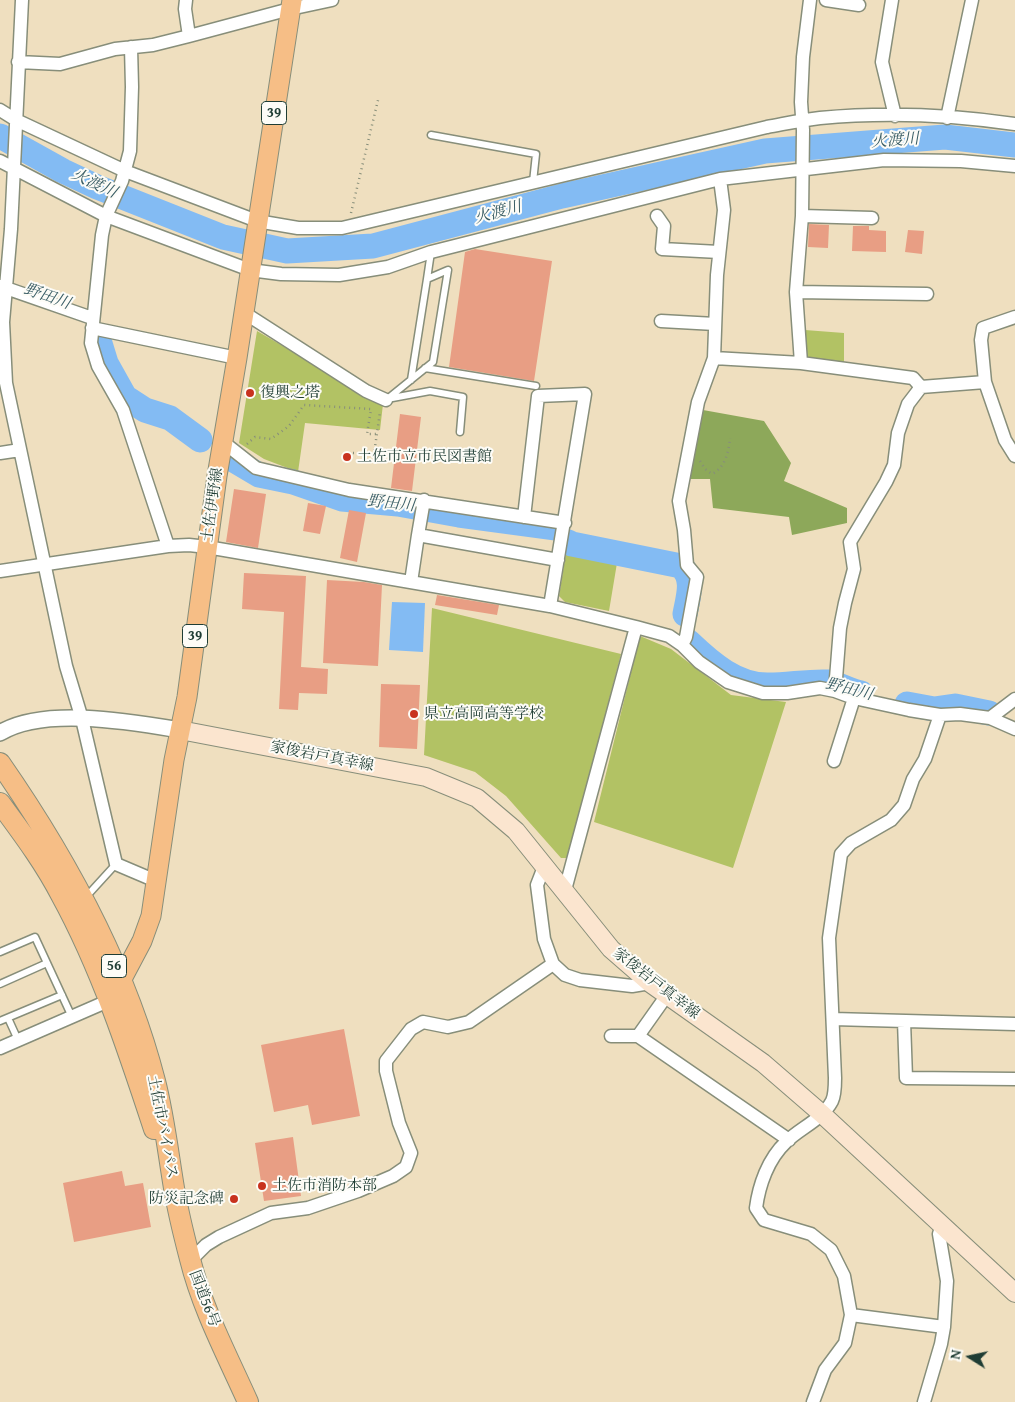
<!DOCTYPE html>
<html>
<head>
<meta charset="utf-8">
<style>
  body { margin:0 }
  #map { position:relative; width:1015px; height:1402px; overflow:hidden; background:#efdfbf; font-family:"Gentium Book Plus",serif }
  canvas { display:block }
  .north { position:absolute; left:945px; top:1332px; width:50px; height:50px; -webkit-text-stroke:4px #fdfcf7; paint-order:stroke; rotate:280deg; font-size:14px; font-weight:700; line-height:20px; text-align:center; color:#1f3d34 }
  .north::after { content:''; display:block; margin:auto; width:18px; height:22px; background:#1f3d34; clip-path:polygon(50% 0,100% 100%,50% 72%,0 100%) }
</style>
</head>
<body>
<div id="map">
<canvas width="1015" height="1402"></canvas>
<div class="north">N</div>
</div>
<script>
const c = document.querySelector('canvas').getContext('2d');
c.lineJoin = 'round';
function fill(path, color) { c.fillStyle = color; c.fill(path, 'evenodd'); }
function strokePath(path, color, width, dash) { c.strokeStyle = color; c.lineWidth = width; c.lineCap = dash ? 'butt' : 'round'; c.setLineDash(dash || []); c.stroke(path); }
function drawText(font, color, halo, rows, align = 'center') {
  c.font = font + ' "Gentium Book Plus","Noto Serif JP",serif'; c.lineWidth = 4; c.setLineDash([]); c.textBaseline = 'middle'; c.strokeStyle = halo; c.fillStyle = color; for (const [text, x, y, turn = 0] of rows) {
    c.save(); c.translate(x, y); c.rotate((+turn || 0) * Math.PI / 180); c.textAlign = isNaN(turn) ? turn : align; if (halo) c.strokeText(text, 0, 0); c.fillText(text, 0, 0); c.restore();
  }
}
const green = new Path2D(`
  M805 330 844 333V366L805 361Z
  M257 331 383 404 380 430 305 423 298 472 264 459 239 443Z
  M567 546 618 557 609 611 565 602 559 596Z
  M432 608 621 654 568 858H561L506 796 475 772 424 755Z
  M640 636 671 649 731 695 786 702 733 868 594 822Z`);
const forest = new Path2D(`
  M703 410 764 421 791 463 784 481 847 508V523L792 535 789 517 713 508 710 479H687Z`);
const water = new Path2D(`
  M392 602 425 603 423 652 389 650Z`);
const river = new Path2D(`
  M0 136 63 171 97 187 223 237 287 251 373 246 562 196 765 151 945 137 1015 145
  M98 337 106 363 125 397 145 410 170 418 200 440
  M232 459 259 475 293 482 342 499 398 504 459 515 556 528
  M568 542 572 544 681 566C695 579 688 597 685 614
  M689 642C711 663 737 686 769 685 788 685 809 681 828 682 836 683 851 691 861 693
  M907 704 934 709 955 706 989 713`);
const building = new Path2D(`
  M809 224 829 225 828 248 808 247Z
  M853 226H869V230L886 231V252L852 251Z
  M908 230 924 231 922 254 905 252Z
  M475 249 552 261 534 381 449 367 465 252Z
  M400 414 421 417 412 491 391 488Z
  M234 489 266 494 258 548 226 542Z
  M308 503 326 506 320 534 303 531Z
  M349 510 366 513 357 562 340 558Z
  M244 573 306 576 301 667 328 669 327 694 299 693 298 710 279 709 284 612 242 609Z
  M327 580 364 582 382 585 378 666 323 663Z
  M437 595 499 605 497 615 435 605Z
  M381 684 420 685 417 749 379 747Z
  M344 1029 360 1116 312 1125 308 1105 274 1112 261 1045Z
  M293 1137 301 1196 264 1201 255 1143Z
  M122 1171 125 1186 143 1183 151 1227 74 1242 63 1183Z`);
const path = new Path2D(`
  M351 213 378 100
  M247 444 255 437 271 439 289 426 304 405 371 409 367 434H377
  M353 453 374 454 380 412
  M700 461 705 469 712 474C725 468 729 451 730 438`);
const service = new Path2D(`
  M431 135 536 154 533 182
  M427 279 431 252
  M425 368 536 386
  M411 380 427 279 448 270
  M387 399 430 391 463 397 460 432
  M386 400 433 362 448 270
  M85 898 116 864
  M0 952 35 937 72 1017
  M0 984 47 963
  M8 1018 18 1040
  M0 1021 62 995`);
const minor = new Path2D(`
  M22 0 11 229 3 322 6 383 66 666 82 719 116 864 156 881
  M186 0 185 9 189 36
  M826 0 859 5
  M892 0 882 62 895 116
  M131 47 132 87 130 151 122 181 106 216 102 235 91 343 98 366 123 410 168 546
  M18 62 60 64 115 49 153 45 189 36 290 9 332 0
  M0 110 16 120 125 171 257 221 298 228H342L767 127C784 124 802 120 820 118 883 112 953 115 1015 124
  M947 118 972 0
  M0 161 106 216 250 270 281 274 339 275 388 267 431 252 720 179 884 160 961 161 1015 166
  M657 216 664 226 662 249 719 252
  M802 216 872 218
  M0 286 92 318
  M796 292 927 294
  M243 312 366 391 386 400
  M661 321 715 324
  M92 328 237 358
  M714 358 801 363 913 378 921 387
  M801 363 796 292 802 216 803 130 801 102 803 57 810 0
  M985 382 1005 440 1015 456
  M223 442 256 468 349 490 565 523
  M0 453 20 450
  M524 517 538 396 585 394 550 606
  M418 535 424 500
  M0 571 168 546 189 545 207 547 550 606 636 627 669 636 682 645 699 662 728 682 763 693H787L820 688 835 691 854 698 909 710 940 715 960 714 990 718 1015 729
  M411 582 418 535 558 560
  M682 645 686 637 697 577 687 565 684 530 679 501 698 402 714 358 717 275 724 210 720 179
  M835 691 840 628 845 603 854 569 850 542 886 482 894 465 898 433 908 404 921 387 985 382 981 340 983 328 1015 317
  M990 718 1015 699
  M834 761 854 698
  M544 867 537 885 544 939 553 964 565 975 580 980 632 986 650 983
  M565 890 636 627
  M833 1019 1015 1024
  M904 1021 906 1078 1015 1079
  M611 1036H638L667 995
  M638 1036 789 1140
  M0 1048 108 1001
  M190 1261 206 1245 219 1237 271 1213 308 1208 358 1191 393 1176 406 1167 411 1153 399 1123 386 1071V1061L411 1029 423 1022 448 1027 469 1022 553 964
  M851 1315 944 1327
  M813 1402 825 1370 845 1343 851 1315 844 1276 831 1250 811 1234 764 1220 756 1208C759 1185 768 1159 786 1142 800 1128 822 1120 832 1101 835 1095 835 1085 835 1078L829 938 841 854 851 843 891 820 904 805 913 779 925 759 940 715
  M924 1402 941 1344 944 1327 947 1281 939 1234 942 1225`);
const tertiary = new Path2D(`
  M0 733C43 706 132 722 180 730`);
const secondary = new Path2D(`
  M180 730 426 777 477 798 516 831 611 949 650 983 763 1063 822 1114 1015 1293`);
const primary = new Path2D(`
  M115 992 142 941 151 916 174 760 187 697 217 476 237 358 292 0`);
const trunk = new Path2D(`
  M0 763C66 858 126 968 155 1081 164 1116 168 1152 174 1188 178 1212 184 1236 190 1259 202 1308 227 1355 248 1402
  M0 803C22 833 44 862 61 895 101 968 128 1050 154 1129`);
const markers = [
  [250,393,5,"#c8321e"],
  [347,457,5,"#c8321e"],
  [414,714,5,"#c8321e"],
  [262,1186,5,"#c8321e"],
  [234,1199,5,"#c8321e"]
];
const shields = [
  [274,113,25],
  [195,636,25],
  [114,966,25]
];
const shieldNames = [
  ["39",274,113],
  ["39",195,636],
  ["56",114,966]
];
const poiNames = [
  ["復興之塔",260,393],
  ["土佐市立市民図書館",357,457],
  ["県立高岡高等学校",424,714],
  ["土佐市消防本部",272,1186],
  ["防災記念碑",224,1199,"right"]
];
const streetNames = [
  ["土佐伊野線",213,505,-82],
  ["家俊岩戸真幸線",322,757,11],
  ["家俊岩戸真幸線",656,984,38],
  ["土佐市バイパス",162,1127,79],
  ["国道56号",204,1299,69]
];
const waterNames = [
  ["火渡川",895,141,-4],
  ["火渡川",94,184,25],
  ["火渡川",498,213,-15],
  ["野田川",47,297,19],
  ["野田川",391,504,6],
  ["野田川",849,690,14]
];
fill(green, '#b2c264');
fill(forest, '#8da85a');
fill(water, '#83bbf3');
strokePath(river, '#83bbf3', 25);
fill(building, '#e89e84');
strokePath(service, '#878e7a', 9);
strokePath(minor, '#878e7a', 15);
strokePath(tertiary, '#878e7a', 18);
strokePath(secondary, '#878e7a', 20);
strokePath(primary, '#878e7a', 21);
strokePath(trunk, '#878e7a', 22);
strokePath(path, '#878e7a', 2.5, [1, 4]);
strokePath(service, '#fff', 6);
strokePath(minor, '#fff', 12);
strokePath(tertiary, '#fff', 15);
strokePath(secondary, '#fbe5cf', 18);
strokePath(primary, '#f6be86', 19);
strokePath(trunk, '#f6be86', 20);
for (const [x, y, r, color] of markers) { const dot = new Path2D(); dot.arc(x, y, r, 0, 2 * Math.PI); c.fillStyle = color; c.fill(dot); strokePath(dot, '#fdfcf7', 2); }
for (const [x, y, w] of shields) { const box = new Path2D(); box.roundRect(x - w / 2, y - 11.5, w, 23, 4); c.fillStyle = '#fdfcf7'; c.fill(box); strokePath(box, '#1f3d34', 1); }
drawText('bold 14px', '#1f3d34', null, shieldNames);
drawText('15px', '#1f3d34', '#fdfcf7', poiNames, 'left');
drawText('15px', '#1f3d34', '#fdfcf7', streetNames);
drawText('italic 16px', '#385c64', '#fdfcf7', waterNames);
</script>
</body>
</html>
